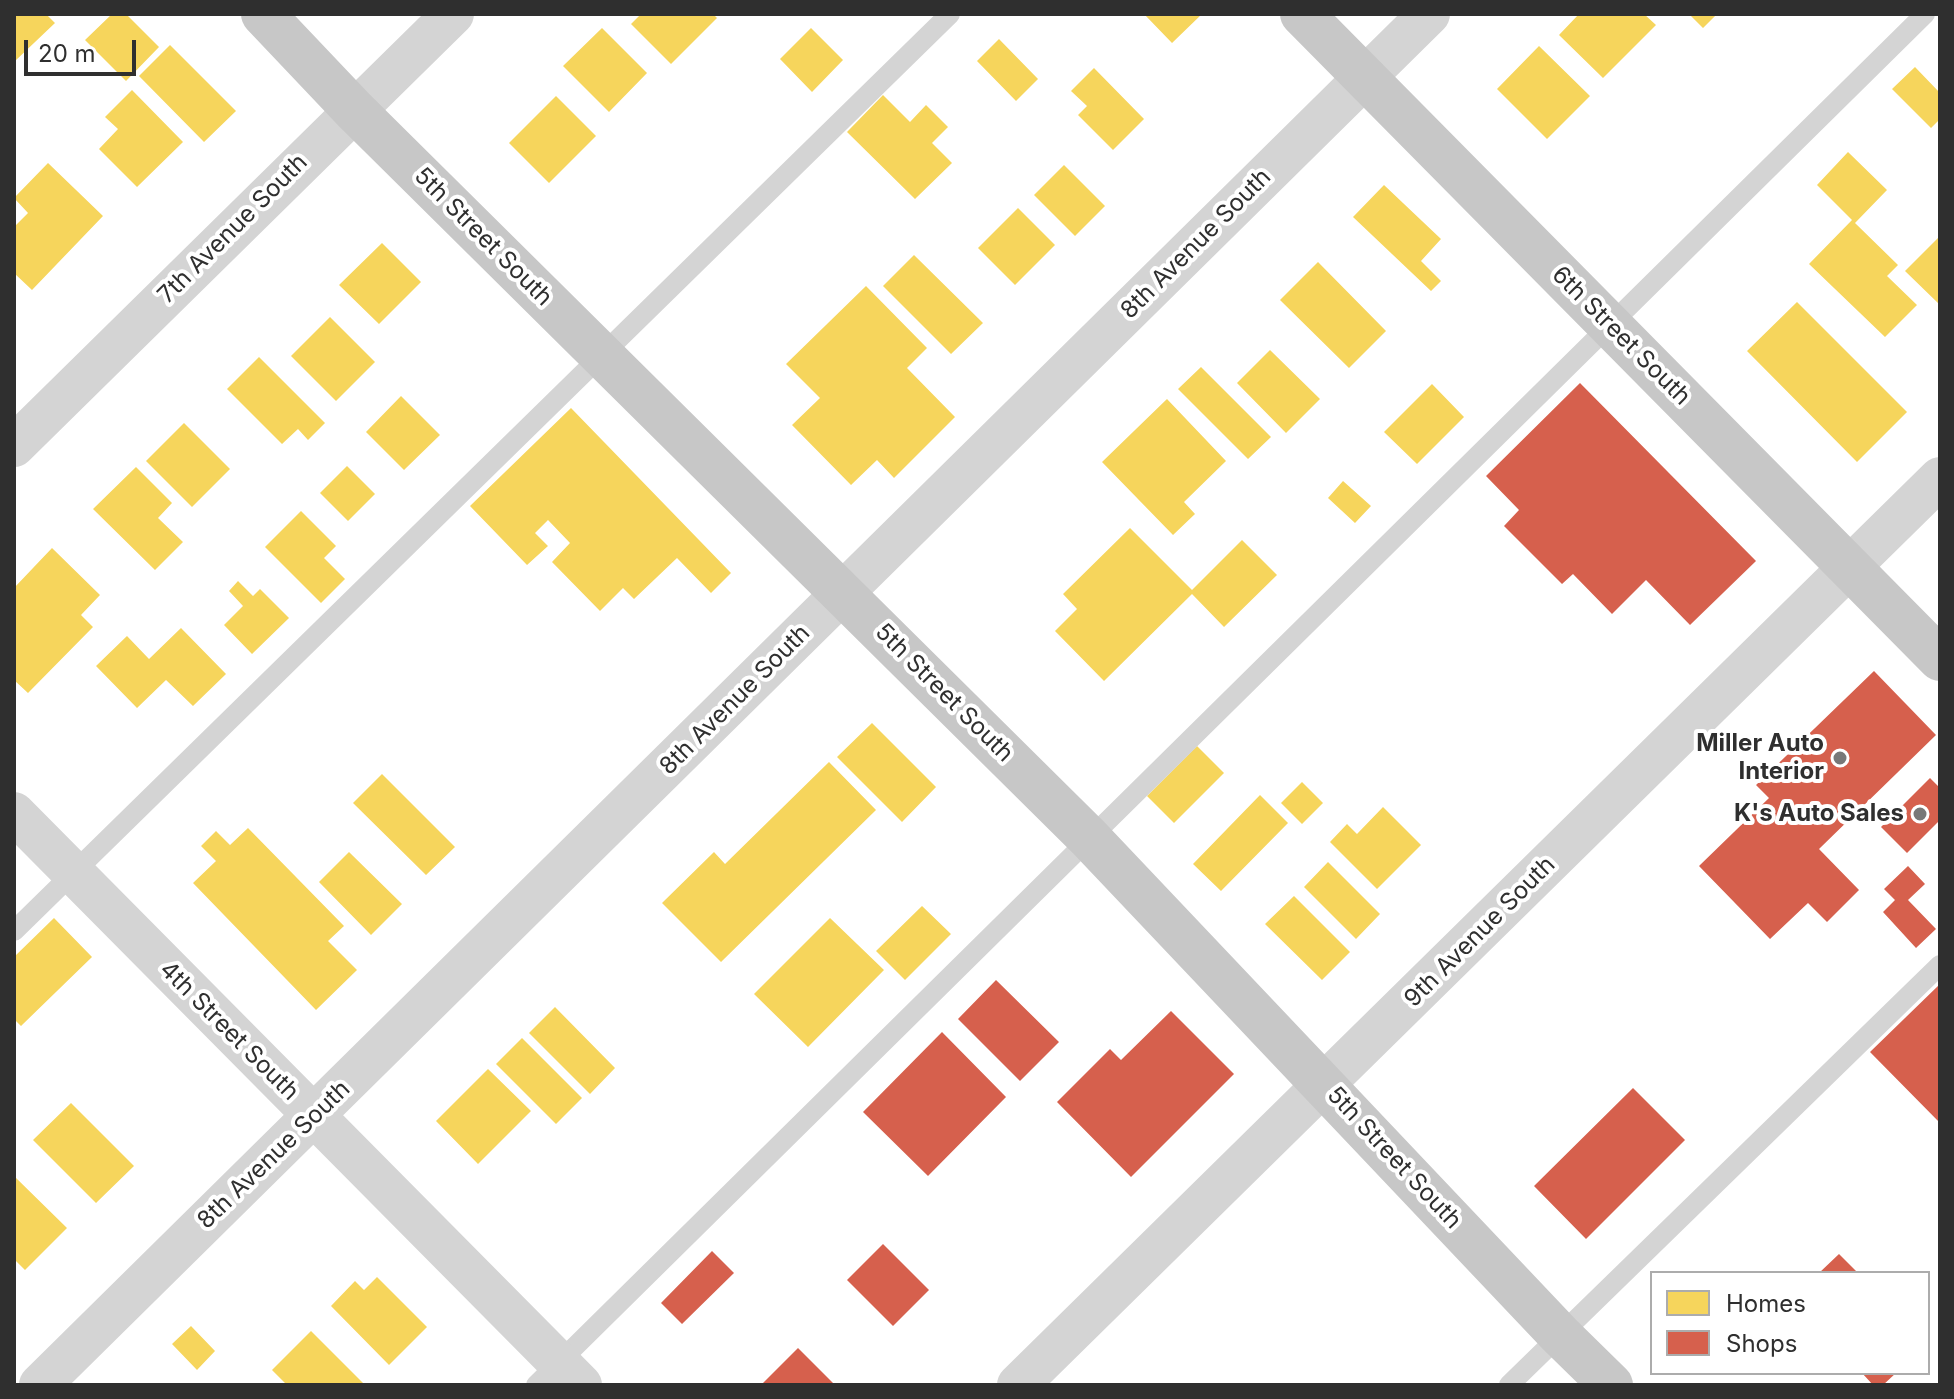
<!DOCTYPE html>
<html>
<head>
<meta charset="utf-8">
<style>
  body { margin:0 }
  #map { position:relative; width:1954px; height:1399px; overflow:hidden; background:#fff; font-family:Inter,sans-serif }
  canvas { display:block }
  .frame { position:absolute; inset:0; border:16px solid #2f2f2f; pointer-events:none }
  .legend { position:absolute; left:1650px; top:1271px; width:280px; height:104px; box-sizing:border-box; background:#fff; border:2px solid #acacac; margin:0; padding:10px 14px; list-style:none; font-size:24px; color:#2f2f2f }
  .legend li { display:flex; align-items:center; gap:16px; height:40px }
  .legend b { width:40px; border:2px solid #acacac }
  .scale { position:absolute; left:24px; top:40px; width:112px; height:36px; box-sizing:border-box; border:4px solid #2f2f2f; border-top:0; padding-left:10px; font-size:24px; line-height:28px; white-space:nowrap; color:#2f2f2f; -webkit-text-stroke:6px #fff; paint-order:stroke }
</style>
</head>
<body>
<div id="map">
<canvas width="1954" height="1399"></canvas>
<div class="frame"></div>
<ul class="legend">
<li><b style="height:22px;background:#f6d55c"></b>Homes</li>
<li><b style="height:22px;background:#d6604d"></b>Shops</li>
</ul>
<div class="scale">20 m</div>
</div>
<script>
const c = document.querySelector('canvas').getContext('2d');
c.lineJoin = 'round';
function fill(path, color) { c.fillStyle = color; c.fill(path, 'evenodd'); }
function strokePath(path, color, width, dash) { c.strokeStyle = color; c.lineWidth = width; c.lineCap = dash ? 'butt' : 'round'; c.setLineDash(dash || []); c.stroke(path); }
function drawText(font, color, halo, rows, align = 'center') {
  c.font = font + ' Inter,sans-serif'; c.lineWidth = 8; c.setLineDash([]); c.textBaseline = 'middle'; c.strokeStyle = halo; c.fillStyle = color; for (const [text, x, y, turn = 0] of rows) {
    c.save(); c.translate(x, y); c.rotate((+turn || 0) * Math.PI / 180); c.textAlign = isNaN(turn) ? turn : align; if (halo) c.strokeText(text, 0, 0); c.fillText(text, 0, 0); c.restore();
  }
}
const homes = new Path2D(`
  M14 14H46L55 23 14 62Z
  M112 14H126L159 47 126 81 85 40Z
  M641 14H713L717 18 671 64 631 24Z
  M1144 14H1202L1172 43Z
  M1579 14H1644L1656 25 1603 78 1559 35Z
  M1689 14H1717L1703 28Z
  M602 28 647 73 609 112 563 66Z
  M811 28 843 60 812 92 780 59Z
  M999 39 1038 79 1016 101 977 61Z
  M170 45 236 111 204 142 139 76Z
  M1539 46 1590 96 1547 139 1497 89Z
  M1915 67 1940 93V119L1931 128 1892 89Z
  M1094 68 1144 119 1113 150 1078 115 1087 106 1071 91Z
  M132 90 183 142 137 187 99 149 118 129 105 117Z
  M883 95 910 122 926 105 948 127 932 143 952 163 915 199 847 132Z
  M556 96 596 136 549 183 509 143Z
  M1848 152 1887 190 1855 223 1898 265 1887 276 1917 305 1885 337 1809 264 1852 220 1817 185Z
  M48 163 103 216 32 290 14 273V227L28 213 14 198Z
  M1064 165 1105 206 1075 236 1034 195Z
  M1384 185 1441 239 1421 261 1441 281 1431 291 1353 217Z
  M1018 208 1055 245 1015 285 978 248Z
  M1940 236V305L1905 271Z
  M382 243 421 282 379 324 339 285Z
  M914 255 983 323 951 354 883 286Z
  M1318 262 1386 331 1349 368 1280 300Z
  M866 286 927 348 907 368 955 417 894 478 877 460 851 485 792 425 820 398 786 364Z
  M1797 302 1907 412 1857 462 1747 351Z
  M330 317 375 362 336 401 291 356Z
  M1270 350 1320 399 1286 433 1237 383Z
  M259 357 325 423 308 440 298 429 282 444 227 389Z
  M1201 367 1271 437 1248 459 1178 389Z
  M1432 384 1464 417 1417 464 1384 432Z
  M401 396 440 435 404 470 366 432Z
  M1167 399 1226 461 1184 502 1195 514 1173 535 1102 462Z
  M571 408 731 573 711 593 677 558 634 599 623 588 600 611 552 562 570 543 548 520 535 533 548 546 527 565 470 506Z
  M184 423 230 469 192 507 146 461Z
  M347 466 375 494 348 521 320 493Z
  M136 467 172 503 158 518 183 542 155 570 93 509Z
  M1343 481 1371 506 1355 523 1328 498Z
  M301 511 336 546 324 558 345 579 321 603 265 547Z
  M1130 528 1192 590 1242 540 1277 575 1224 627 1192 594 1104 681 1055 631 1077 609 1063 594Z
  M52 548 100 595 81 615 93 627 28 693 14 680V588Z
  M238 581 253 596 260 589 289 618 252 654 224 625 243 606 229 591Z
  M181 628 226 674 193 706 166 680 137 708 96 666 127 636 149 659Z
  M872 723 936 787 902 822 837 757Z
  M1197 746 1224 773 1174 823 1147 796Z
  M829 762 876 810 721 962 662 903 714 852 725 864Z
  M382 774 455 847 426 875 353 803Z
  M1302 782 1323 803 1302 824 1281 803Z
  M1260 795 1288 823 1221 891 1193 864Z
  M1383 807 1421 845 1377 889 1330 842 1347 824 1357 834Z
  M248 828 344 926 328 941 357 970 316 1010 193 883 216 861 201 846 216 831 230 845Z
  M349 852 402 904 371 935 319 882Z
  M1328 862 1380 914 1356 939 1304 887Z
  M1294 896 1350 952 1322 980 1265 924Z
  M922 906 951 934 905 980 876 951Z
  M54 918 92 957 21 1026 14 1019V957Z
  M830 918 884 970 808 1047 754 994Z
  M555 1007 615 1068 590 1094 529 1033Z
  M522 1038 582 1098 556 1124 496 1064Z
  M488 1069 531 1111 478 1164 436 1121Z
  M71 1103 134 1166 96 1203 33 1140Z
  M14 1176 67 1228 25 1270 14 1259Z
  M377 1277 427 1327 389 1365 331 1306 355 1281 364 1290Z
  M191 1326 215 1351 197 1370 172 1344Z
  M311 1331 365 1385H287L272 1370Z`);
const shops = new Path2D(`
  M1580 383 1756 561 1690 625 1646 580 1612 614 1573 574 1562 584 1504 526 1519 510 1486 476Z
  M1874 671 1936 735 1819 849 1859 890 1827 922 1808 903 1770 939 1699 866 1769 798 1756 785Z
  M1930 778 1940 788V820L1907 853 1881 827Z
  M1908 866 1925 884 1908 900 1936 929 1916 948 1883 912 1895 900 1884 889Z
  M996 980 1059 1042 1020 1081 958 1019Z
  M1940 984V1123L1870 1052Z
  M1171 1011 1234 1074 1131 1177 1057 1102 1110 1049 1121 1060Z
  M942 1032 1006 1097 928 1176 863 1112Z
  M1633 1088 1685 1140 1586 1239 1534 1186Z
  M883 1244 929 1290 893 1326 847 1280Z
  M712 1251 734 1273 682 1324 661 1303Z
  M1839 1254 1858 1273H1819Z
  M798 1348 835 1385H761Z
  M1862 1373H1896L1883 1385H1873Z`);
const service = new Path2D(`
  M14 931 950 14
  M536 1385 1925 14
  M1509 1385 1940 965`);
const minor = new Path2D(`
  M14 446 453 14
  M14 813 581 1385
  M40 1385 1429 14
  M1018 1385 1940 478`);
const primary = new Path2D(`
  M263 14 354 110 1089 838 1560 1335 1611 1385
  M1302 14 1940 659`);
const markers = [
  [1840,758,8,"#787878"],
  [1920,814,8,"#787878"]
];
const streetNames = [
  ["7th Avenue South",233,229,-45],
  ["5th Street South",483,237,45],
  ["8th Avenue South",1196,244,-45],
  ["6th Street South",1621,336,45],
  ["5th Street South",944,693,45],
  ["8th Avenue South",735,700,-45],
  ["9th Avenue South",1480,932,-45],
  ["4th Street South",229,1031,45],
  ["8th Avenue South",274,1155,-44],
  ["5th Street South",1394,1158,47]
];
const poiNames = [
  ["Miller Auto",1824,744],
  ["Interior",1824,772],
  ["K's Auto Sales",1904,814]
];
fill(homes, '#f6d55c');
fill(shops, '#d6604d');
strokePath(service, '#d4d4d4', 20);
strokePath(minor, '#d4d4d4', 42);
strokePath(primary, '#c7c7c7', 44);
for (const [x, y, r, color] of markers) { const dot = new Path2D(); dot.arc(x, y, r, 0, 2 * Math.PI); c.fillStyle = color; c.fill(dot); strokePath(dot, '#fff', 3); }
drawText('24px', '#2f2f2f', '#fff', streetNames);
drawText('bold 24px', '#2f2f2f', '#fff', poiNames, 'right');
</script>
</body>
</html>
